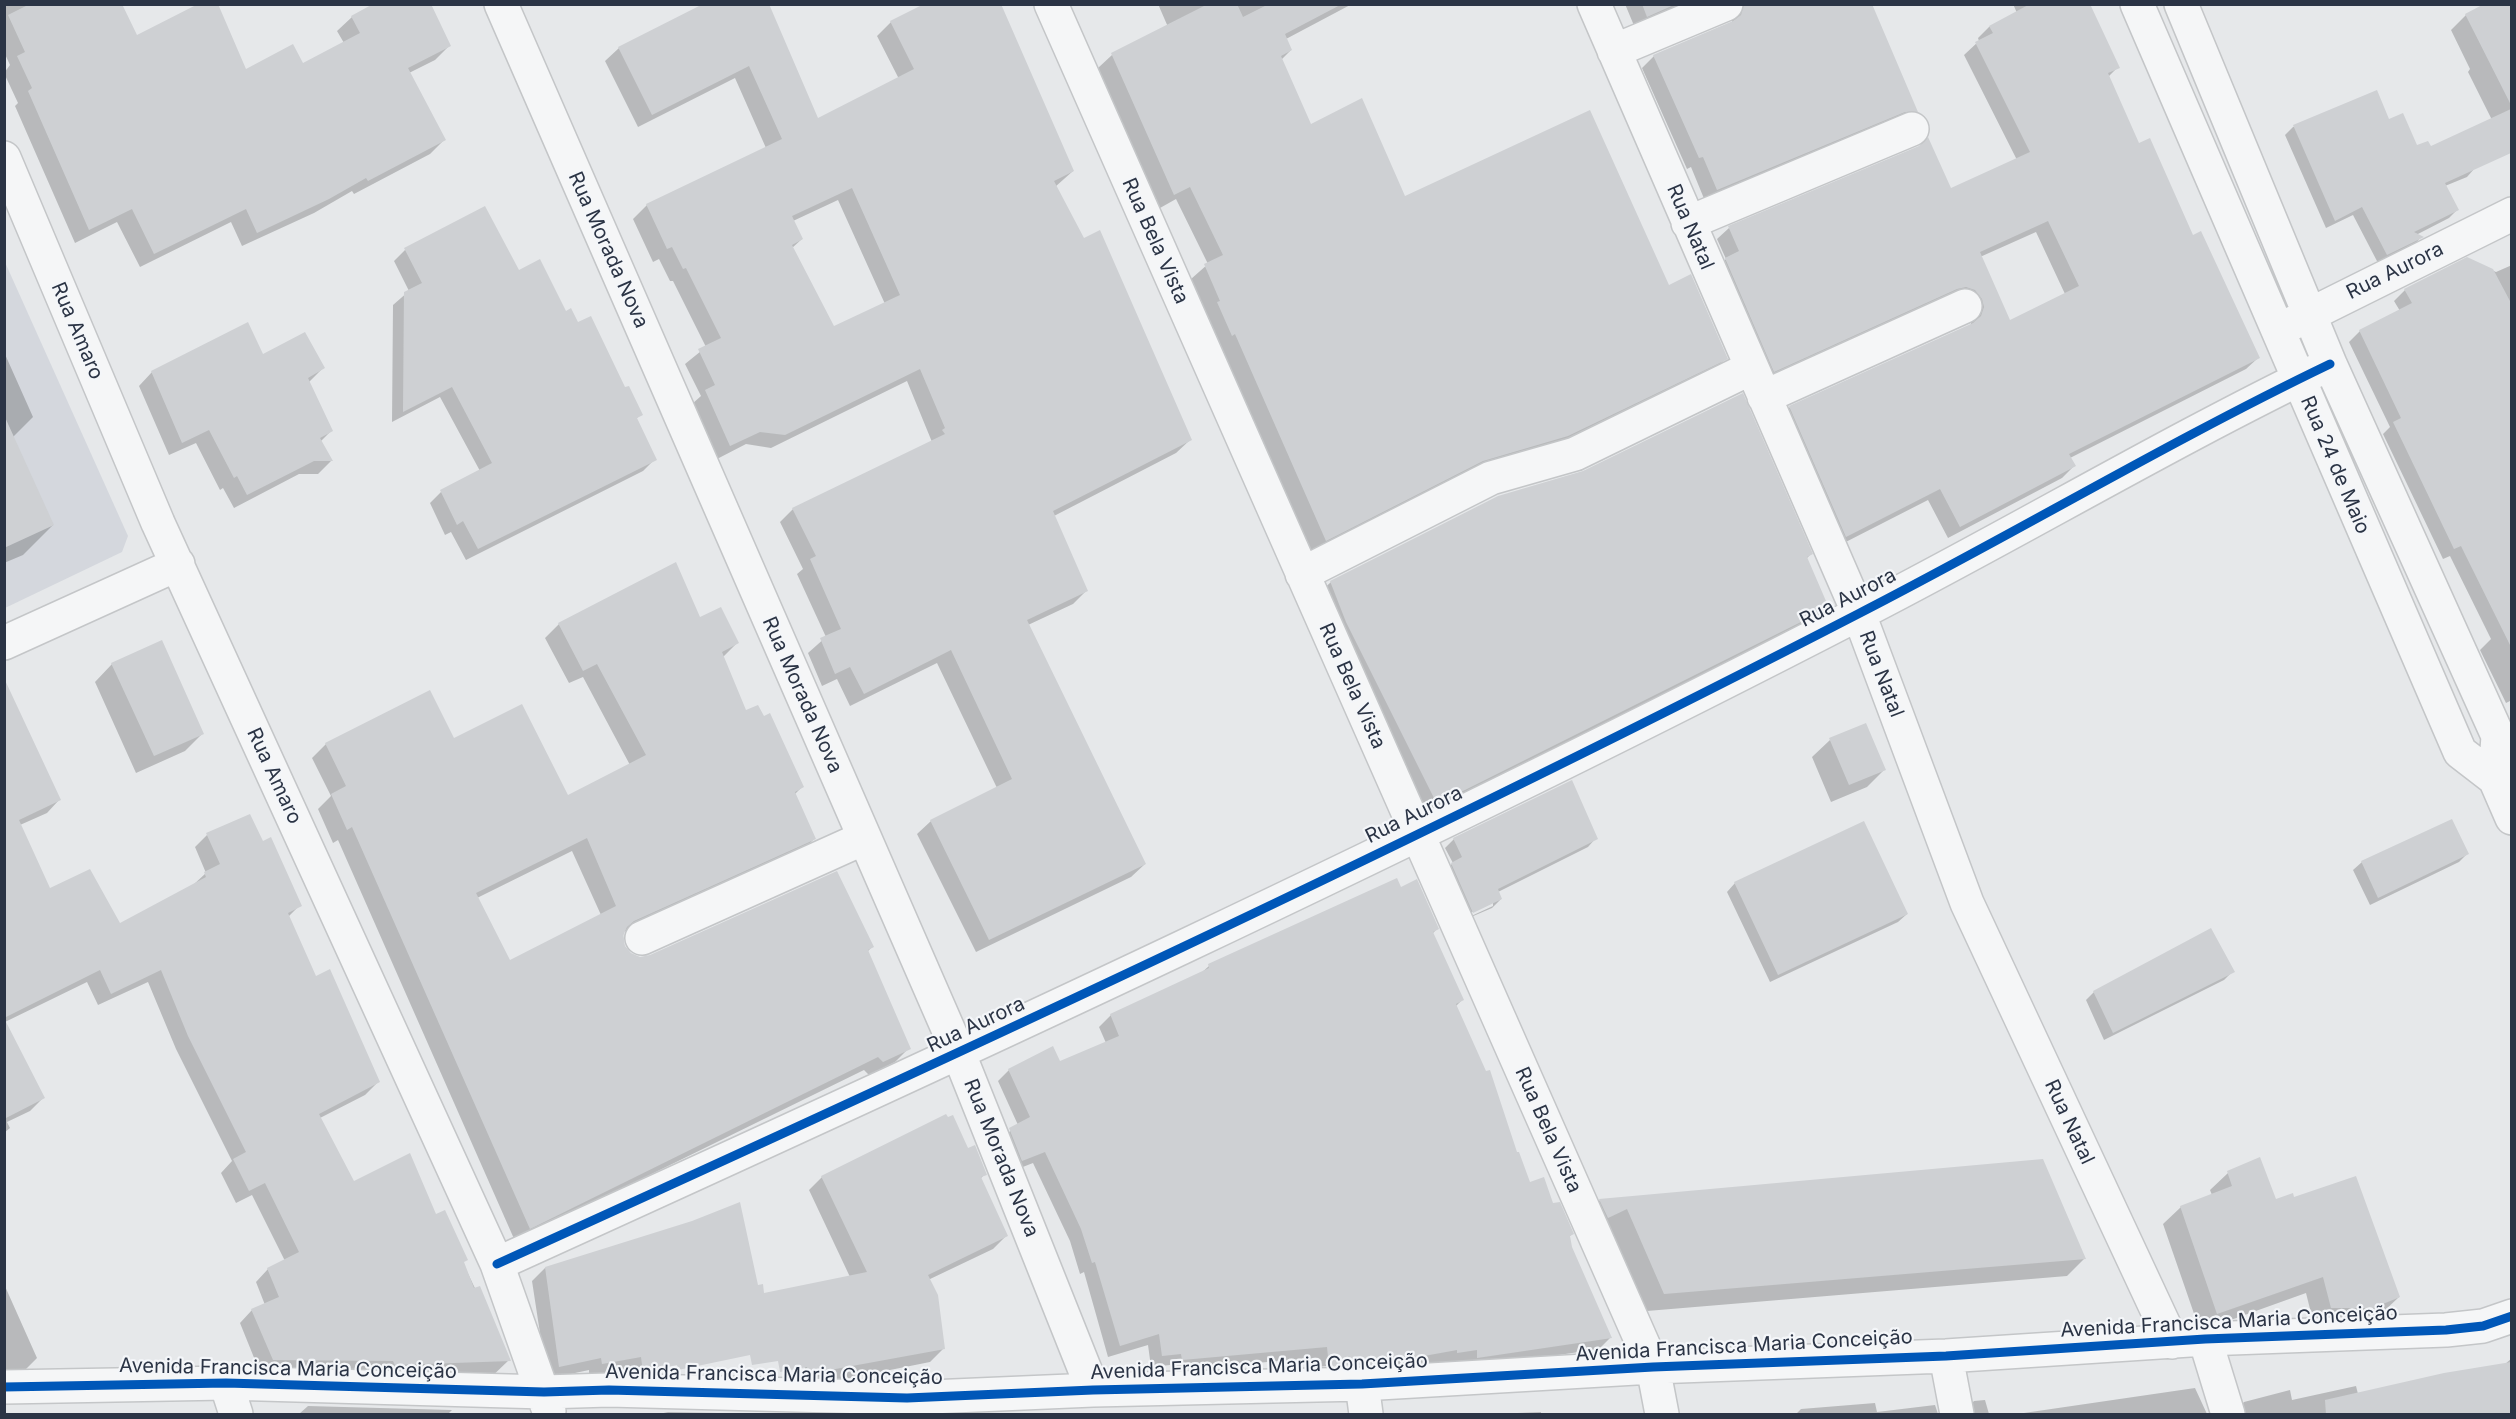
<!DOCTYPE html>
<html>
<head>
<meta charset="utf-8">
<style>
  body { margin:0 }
  #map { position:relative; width:2516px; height:1419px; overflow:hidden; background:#e6e8ea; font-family:Inter,sans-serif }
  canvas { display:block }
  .frame { position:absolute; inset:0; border:6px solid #2b3445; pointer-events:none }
</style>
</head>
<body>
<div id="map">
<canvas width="2516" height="1419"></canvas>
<div class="frame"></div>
</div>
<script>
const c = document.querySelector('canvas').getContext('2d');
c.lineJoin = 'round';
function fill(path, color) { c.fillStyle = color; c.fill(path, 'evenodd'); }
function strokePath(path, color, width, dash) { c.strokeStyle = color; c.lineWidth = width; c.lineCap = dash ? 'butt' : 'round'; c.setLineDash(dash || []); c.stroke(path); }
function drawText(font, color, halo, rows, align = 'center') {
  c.font = font + ' Inter,sans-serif'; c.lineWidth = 4.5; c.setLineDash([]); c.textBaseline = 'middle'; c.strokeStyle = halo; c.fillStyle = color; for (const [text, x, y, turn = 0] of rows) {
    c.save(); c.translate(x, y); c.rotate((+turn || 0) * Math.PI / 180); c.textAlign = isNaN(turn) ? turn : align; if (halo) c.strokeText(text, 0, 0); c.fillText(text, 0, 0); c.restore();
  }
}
const built = new Path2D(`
  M4 260 128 536 122 552 5 608Z`);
const shadow = new Path2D(`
  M4 4H121L136 37 245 71 302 65 344 43 337 31 352 17 376 4 449 46 435 60 409 73 444 140 430 154 354 194 352 191 314 213 242 246 231 222 140 267 117 222 75 243 15 106 18 103 4 73 10 65 4 52Z
  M707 4 818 120 899 79 877 36 891 22 1073 171 1055 187 1190 440 1176 453 1054 516 1086 591 1073 604 1028 625 1145 864 1131 877 976 952 917 834 931 821 997 788 937 663 850 706 837 679 822 686 808 653 826 637 797 574 803 569 780 522 793 509 932 442 907 381 771 448 746 444 717 459 692 404 701 396 685 364 706 347 673 281H670L659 259 653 262 633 219 647 205 766 148 735 78 638 127 605 61 619 48ZM838 200 885 304 833 328 792 248 802 239 793 221Z
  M1158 4H1352L1286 39 1291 50 1281 60 1310 126 1404 198 1668 287 1726 358 1712 372 1553 450 1312 553 1221 347 1218 348 1204 317 1207 315 1191 279 1208 264 1176 199 1160 208 1098 68 1112 55 1168 27Z
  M1625 4H1690L1635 28Z
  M1729 4H1869L1916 111 1904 123 1705 201 1691 167 1687 169 1642 68 1654 56 1732 24V8Z
  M2013 4H2088L2118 67 2108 77 2138 145 2192 237 2258 358 2246 369 2070 458 2074 466 2062 478 1948 538 1928 500 1834 548 1778 419 1790 407 1971 326V311L1762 382 1714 271 1726 259 1717 239 1729 228 1950 190 2017 160 1964 55 1979 41 1978 38 1989 27 2017 13ZM2036 232 2065 294 2009 322 1980 257Z
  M2488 4H2512V143L2505 146 2468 72 2470 69 2451 30 2466 15Z
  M2376 92 2389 121 2417 147 2430 148 2475 168 2467 177 2445 186 2457 210 2449 218 2416 235 2421 237 2414 245 2378 263 2353 215 2326 228 2285 135 2293 127Z
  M405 250 518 272 578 324 641 414 636 419 655 459 643 471 466 560 451 532 445 535 430 503 441 492 480 471 440 397 392 422 393 305 409 291 394 261Z
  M2467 259 2496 272 2512 265V700L2506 703 2480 650 2491 639 2450 556 2443 559 2383 434 2390 427 2349 342 2360 331 2400 311 2394 301 2405 290Z
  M4 352 33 417 13 437 53 525 23 555 4 563Z
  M263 356 323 368 309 382 331 431 321 441 331 461 318 474H299L234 508 223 488 220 490 196 443 169 455 139 386 152 372Z
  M1811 554 1806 559 1827 607 1816 618 1425 814 1319 593 1331 582Z
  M700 619 737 643 723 657 745 712 802 787 794 795 814 839 800 853 623 932 624 947 630 954 639 958 872 947 867 952 909 1048 895 1062 869 1075 864 1070 515 1241 338 840 333 843 318 809 331 796 312 758 326 744 453 740 567 797 630 765 583 677 569 683 545 638 559 624ZM572 851 601 915 509 962 477 898Z
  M112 664 203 733 185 751 136 773 95 682Z
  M4 716 59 800 47 813 20 825 50 891 119 925 192 886 206 873 195 847 207 835 262 843 300 905 288 917 315 978 378 1082 365 1095 320 1118 353 1183 435 1216 463 1263 509 1360 484 1384 291 1378 289 1363 261 1375 240 1323 252 1310 265 1305 256 1282 268 1269 285 1261 252 1195 236 1203 221 1173 232 1161 176 1049 148 982 98 1005 87 982 5 1022 43 1098 30 1111 7 1122 10 1128 4 1133Z
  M1865 725 1884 770 1867 787 1831 802 1812 757 1830 740Z
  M1596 838 1588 847 1498 892 1501 899 1492 908 1464 920 1443 872 1453 863 1445 848 1454 839ZM1493 902V906L1467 918 1466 915Z
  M2467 854 2459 862 2370 905 2353 870 2362 862Z
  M1735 883 1907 914 1898 922 1770 982 1727 892Z
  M1401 889 1437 929 1432 934 1462 1000 1455 1007 1516 1154 1529 1184 1552 1204 1572 1234 1568 1238 1570 1248 1610 1338 1599 1349 1458 1370 1380 1374 1381 1360 1317 1367 1316 1358 1171 1370 1170 1365 1151 1367 1148 1345 1108 1357 1084 1272 1080 1274 1070 1241 1033 1163 1010 1172 998 1141 1018 1125 998 1081 1009 1070 1060 1063 1106 1043 1099 1027 1111 1015 1200 974 1209 966Z
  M2233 971 2224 980 2104 1040 2086 1000 2094 992Z
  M946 1116 985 1174 980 1179 1006 1236 993 1249 928 1280 943 1349 930 1362 775 1393 790 1377 806 1373 798 1339 589 1376V1370L547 1379 532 1281 545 1268 757 1287 762 1294 850 1277 809 1190 822 1177Z
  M2260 1159 2275 1201 2399 1297 2381 1314 2355 1324 2314 1325 2306 1293 2200 1331 2163 1224 2181 1207 2212 1195 2210 1190 2228 1173Z
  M1600 1200 2084 1259 2067 1276 1647 1311 1609 1226 1590 1235 1583 1217Z
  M4 1284 37 1358 25 1370 4 1372Z
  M2512 1358V1414H2232L2244 1402 2290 1390 2292 1400 2356 1386 2358 1394 2504 1365Z
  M2195 1388 2207 1414H2017Z
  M1985 1400 1989 1414H1962L1974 1401Z
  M1875 1403 1877 1412 1935 1405 1938 1414H1796L1801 1409Z
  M308 1406 452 1410 448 1414H299Z
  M668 1412 767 1414H659Z
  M1541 1412V1414H1494Z`);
const building = new Path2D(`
  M30 4H122L137 35 198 4H218L246 69 293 44 303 63 360 33 351 16 373 4H431L451 46 408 68 446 140 368 181 366 178 329 199 257 233 246 209 154 254 132 209 89 230 28 91 32 88 17 56 25 52 8 15Z
  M703 4H769L818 118 914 69 890 21 924 4H1001L1074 171 1054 181 1084 238 1100 230 1192 440 1053 511 1088 591 1027 620 1146 864 989 940 930 820 1012 779 951 650 864 694 850 667 835 674 820 638 841 629 810 559 816 556 792 508 945 434 942 430 945 428 920 369 785 435 760 432 730 446 705 390 715 385 698 349 721 338 686 268 683 269 672 247 667 249 646 204 782 139 749 66 652 115 618 47ZM852 188 900 295 834 326 792 245 803 239 792 216Z
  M1208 4H1237L1243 17 1269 4H1342L1285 34 1292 50 1281 56 1311 124 1362 98 1405 196 1590 110 1669 285 1691 274 1728 359 1568 436 1483 461 1326 541 1235 334 1232 336 1217 302 1220 301 1204 264 1223 255 1190 187 1174 195 1111 53Z
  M1642 4H1676L1647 17Z
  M1744 4H1872L1918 112H1905L1717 190 1703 157 1699 158 1653 55 1733 21 1741 15Z
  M2030 4H2090L2120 68 2108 73 2139 143 2150 138 2193 235 2201 231 2260 358 2069 454 2076 466 1960 527 1940 489 1846 537 1789 406 1973 323 1981 316 1984 307 1982 299 1975 290 1966 287 1957 289 1774 372 1725 258 1739 251 1728 226 1919 146 1928 137 1951 188 2030 152 1975 42 1993 33 1989 26ZM2048 221 2079 286 2010 320 1980 252Z
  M2484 4H2511V105L2465 14Z
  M2377 90 2389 119 2403 113 2417 145 2428 141 2431 146 2511 109V153L2445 183 2459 210 2414 232 2424 237 2387 255 2362 207 2335 221 2293 125Z
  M485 206 519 270 540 259 566 311 571 308 578 322 591 316 625 387 629 386 643 415 637 418 657 460 478 549 463 521 457 525 440 490 492 463 452 387 403 412 404 292 422 283 404 248Z
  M2467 257 2493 269 2511 303V647L2461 546 2454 549 2393 422 2401 418 2359 330 2412 303 2404 289Z
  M248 322 263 354 305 332 325 368 308 378 333 431 320 438 333 461H314L247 495 237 476 234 478 209 430 182 443 151 371Z
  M1743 393 1813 554 1807 557 1829 608 1437 804 1346 622 1330 581 1498 496 1583 471Z
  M4 415 54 525 4 548Z
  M676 562 700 617 721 607 739 643 722 652 746 710 758 705 764 716 770 713 804 787 795 792 816 839 634 921 627 927 623 936 625 946 631 953 640 957 650 955 837 871 874 947 868 950 911 1049 883 1062 878 1057 530 1229 352 827 347 830 331 794 346 786 325 743 430 690 454 738 522 704 568 795 646 755 597 664 583 671 558 623ZM587 838 616 906 510 960 476 893Z
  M162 640 204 734 154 756 111 663Z
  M4 678 61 800 19 820 50 888 90 869 120 923 206 877 204 872 220 864 206 833 250 814 263 841 271 837 302 906 288 913 316 976 330 969 380 1082 319 1114 354 1181 410 1153 436 1214 445 1210 468 1260 464 1262 474 1288 480 1286 511 1361 395 1365 393 1361 273 1360 251 1309 279 1297 267 1268 299 1252 265 1183 249 1191 233 1159 246 1152 188 1036 161 970 111 994 100 970 4 1018Z
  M1866 723 1886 770 1849 785 1829 738Z
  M1572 780 1598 839 1498 889 1502 899 1473 913 1451 863 1462 857 1453 838Z
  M2452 819 2469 854 2378 898 2361 861Z
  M1864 821 1908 914 1778 975 1734 882Z
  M1397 878 1401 887 1417 879 1439 929 1433 932 1464 1000 1456 1004 1486 1071 1490 1070 1517 1152H1519L1530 1182 1544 1177 1553 1203 1560 1202 1574 1234 1570 1236 1572 1247 1612 1338 1477 1358V1350L1457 1353V1350L1374 1365 1329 1366 1327 1347 1182 1360 1181 1354 1162 1356 1159 1334 1120 1346 1095 1262 1092 1263 1081 1229 1045 1152 1022 1161 1009 1128 1030 1117 1008 1069 1053 1046 1060 1061 1119 1036 1110 1014 1209 968 1208 964Z
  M2211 928 2235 972 2113 1033 2093 991Z
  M4 1018 45 1098 4 1119Z
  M946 1114 948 1117 953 1115 968 1148 975 1145 987 1175 981 1177 1008 1236 928 1275 938 1295 945 1349 808 1374 807 1367 780 1372 778 1361 752 1365 750 1355 678 1370 677 1365 643 1372 641 1357 602 1364 601 1358 559 1367 545 1267 692 1221 740 1202 758 1285 763 1284 764 1293 867 1272 821 1176Z
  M2260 1157 2276 1199 2293 1193 2294 1197 2356 1176 2400 1297 2373 1308H2331L2323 1277 2217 1314 2180 1206 2232 1186 2227 1171Z
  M2043 1159 2086 1259 1664 1294 1627 1209 1608 1218 1599 1199Z
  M2511 1362V1414H2326L2325 1400 2444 1373Z`);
const minor = new Path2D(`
  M501 4 959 1054 1093 1390
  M1051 4 1653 1367 1662 1414
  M1594 4 1859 614 1967 903 2172 1342
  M2137 4 2460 752 2495 779
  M2181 4 2330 364 2498 736 2495 779 2512 818
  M1614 51 1726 4
  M4 158 158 523 497 1264 549 1411
  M1688 223 1912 129
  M2291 324 2512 214
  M1764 397 1965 306
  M1302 574 1491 478 1575 454 1751 368
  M4 643 178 564
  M642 938 864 838
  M497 1264C955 1056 1411 845 1858 614 2016 533 2170 441 2330 364
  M2205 1339 2228 1414
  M1946 1356 1957 1414
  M226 1383 236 1414
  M1362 1384 1366 1414
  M4 1387 226 1383 544 1392 609 1390 907 1398 1093 1390 1362 1384 1653 1367 1946 1356 2205 1339 2446 1330 2483 1326 2512 1316`);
const cycleway = new Path2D(`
  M497 1264C955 1056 1411 845 1858 614 2016 533 2170 441 2330 364
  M4 1387 226 1383 544 1392 609 1390 907 1398 1093 1390 1362 1384 1653 1367 1946 1356 2205 1339 2446 1330 2483 1326 2512 1316`);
const streetNames = [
  ["Rua Natal",1690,227,67],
  ["Rua Bela Vista",1155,241,66],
  ["Rua Morada Nova",608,250,66],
  ["Rua Aurora",2395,271,-26],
  ["Rua Amaro",77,331,67],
  ["Rua 24 de Maio",2335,465,67],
  ["Rua Aurora",1848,598,-27],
  ["Rua Natal",1881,674,69],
  ["Rua Bela Vista",1352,686,66],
  ["Rua Morada Nova",802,695,66],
  ["Rua Amaro",274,776,65],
  ["Rua Aurora",1414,815,-26],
  ["Rua Aurora",976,1025,-25],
  ["Rua Natal",2069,1122,65],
  ["Rua Bela Vista",1548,1130,66],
  ["Rua Morada Nova",1001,1158,68],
  ["Avenida Francisca Maria Conceição",2229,1322,-3],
  ["Avenida Francisca Maria Conceição",1744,1346,-3],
  ["Avenida Francisca Maria Conceição",1259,1367,-2],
  ["Avenida Francisca Maria Conceição",288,1369,1],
  ["Avenida Francisca Maria Conceição",774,1375,1]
];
fill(built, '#d4d7dd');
fill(shadow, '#0003');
fill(building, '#ced0d3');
strokePath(minor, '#c4c6c8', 36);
strokePath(minor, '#f5f6f7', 33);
strokePath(cycleway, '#0057b8', 9);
drawText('20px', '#2b3445', '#f4f6f9', streetNames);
</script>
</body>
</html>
